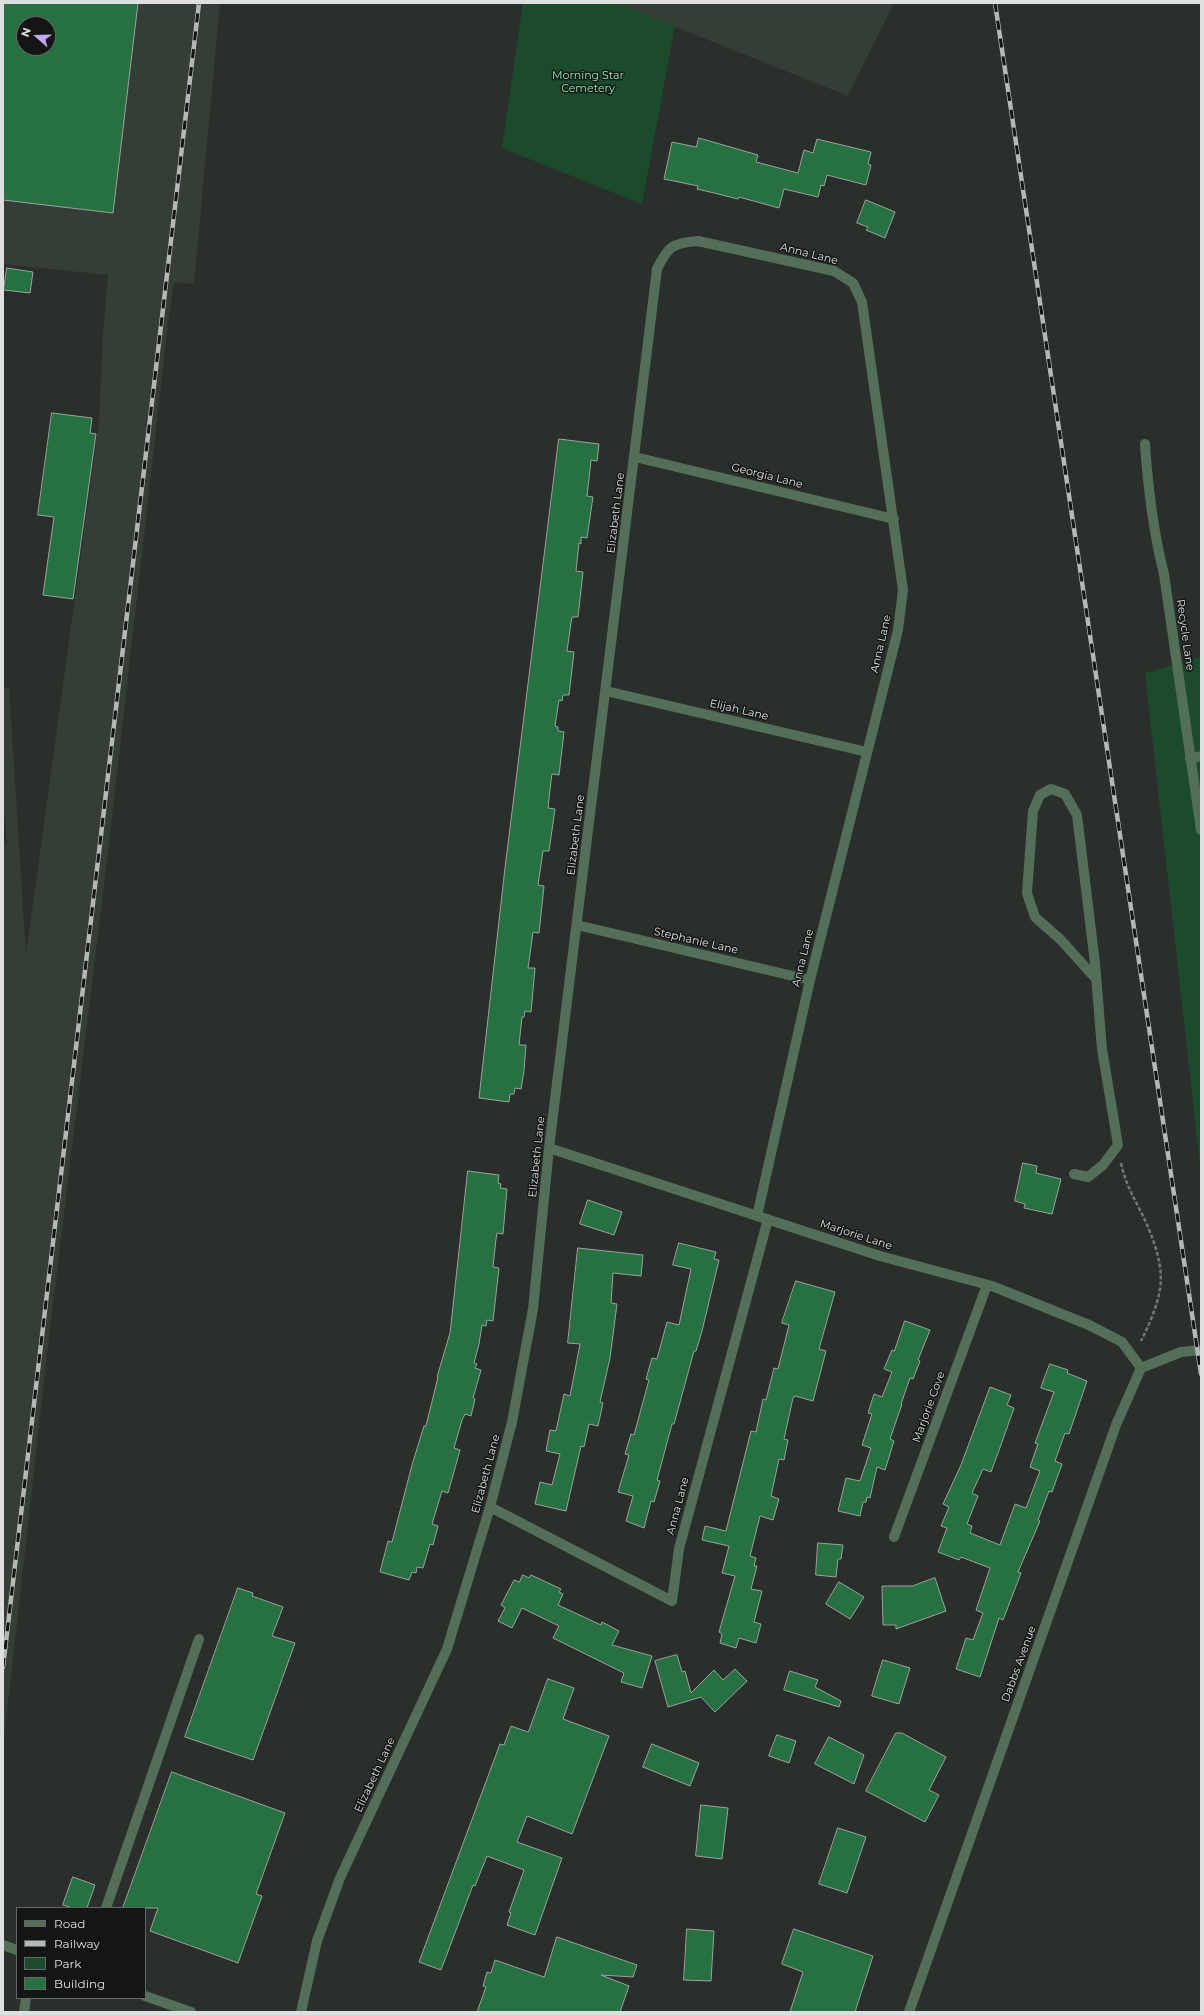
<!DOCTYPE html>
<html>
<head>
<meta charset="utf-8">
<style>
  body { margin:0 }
  #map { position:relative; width:1204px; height:2015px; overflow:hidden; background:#2a2f2b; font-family:Montserrat,sans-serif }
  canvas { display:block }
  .frame { position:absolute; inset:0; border:4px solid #dde0de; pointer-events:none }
  .legend { position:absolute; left:16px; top:1907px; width:130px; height:92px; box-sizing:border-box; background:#141615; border:1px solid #646765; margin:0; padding:5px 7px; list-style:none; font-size:12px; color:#dde0de }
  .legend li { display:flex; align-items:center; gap:8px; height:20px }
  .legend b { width:20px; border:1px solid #646765 }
  .north { position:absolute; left:16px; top:16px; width:40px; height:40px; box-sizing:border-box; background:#141615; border:1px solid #646765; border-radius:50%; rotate:290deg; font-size:11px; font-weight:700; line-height:16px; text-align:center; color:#dde0de }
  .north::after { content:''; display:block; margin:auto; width:14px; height:18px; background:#c5a7f1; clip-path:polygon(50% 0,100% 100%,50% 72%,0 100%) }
</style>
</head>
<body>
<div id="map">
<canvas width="1204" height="2015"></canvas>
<div class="frame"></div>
<ul class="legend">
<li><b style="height:5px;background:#536f5a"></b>Road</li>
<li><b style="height:5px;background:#b5b9b6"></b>Railway</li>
<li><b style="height:11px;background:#1b4b2c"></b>Park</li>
<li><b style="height:11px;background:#277042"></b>Building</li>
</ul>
<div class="north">N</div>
</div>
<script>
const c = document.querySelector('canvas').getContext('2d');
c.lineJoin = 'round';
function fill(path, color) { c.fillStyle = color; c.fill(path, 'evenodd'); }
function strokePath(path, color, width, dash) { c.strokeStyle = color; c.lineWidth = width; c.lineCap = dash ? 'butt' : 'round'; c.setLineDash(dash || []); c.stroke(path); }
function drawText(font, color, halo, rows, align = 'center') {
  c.font = font + ' Montserrat,sans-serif'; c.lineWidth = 3; c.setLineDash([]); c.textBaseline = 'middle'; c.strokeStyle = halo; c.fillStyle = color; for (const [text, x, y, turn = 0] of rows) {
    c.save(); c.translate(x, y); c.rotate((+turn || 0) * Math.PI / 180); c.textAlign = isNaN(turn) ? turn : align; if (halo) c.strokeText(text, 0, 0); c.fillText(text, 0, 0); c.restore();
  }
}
const built = new Path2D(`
  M3 3H220L194 284 174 282 169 316 108 852 47 1354 3 1748V838L7 845 3 800V689L9 687 26 955 99 422 103 334 108 275 3 264ZM24 24H48V48H24Z
  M616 3H894L848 96Z`);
const green = new Path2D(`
  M523 3H616L675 26 642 204 502 148Z
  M1201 657V1175L1145 673Z`);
const building = new Path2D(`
  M3 3H138L113 213 3 200ZM24 24H48V48H24Z
  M699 138 758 155 756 162 798 173 804 150 813 153 817 139 871 152 868 164 871 165 866 185 827 175 824 186 821 185 818 197 784 189 779 208 739 197 738 199 714 193 697 189 698 186 664 179 672 142 696 147Z
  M866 200 895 212 885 238 866 230 868 227 857 223Z
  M7 268 33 272 30 293 4 290Z
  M52 413 92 418 90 433 96 434 73 599 43 595 54 517 38 515Z
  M559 439 599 444 597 461 591 460 589 479 587 496 593 497 587 538 581 537V544L579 543 576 571 583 572 578 617H572L571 623 567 651 574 652 569 695H563L562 701 559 700 555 726 558 727V731L564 732 559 775 552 774 551 781 548 808 555 809 549 851H543L538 885 544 886 539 933 533 932 528 968H535L531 1012 525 1011 524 1017H522L519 1045H526L524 1071 521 1089 515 1088 514 1094H510L509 1102 479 1098 505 868Z
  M1023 1163 1037 1166 1036 1173 1061 1179 1052 1214 1024 1208 1025 1204 1015 1201Z
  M468 1171 499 1175 498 1183 501 1184 500 1188 507 1189 503 1234 497 1233 496 1239 493 1267 499 1268 493 1321 487 1320 486 1326 482 1325 479 1344 474 1363 477 1364 475 1368 481 1370 473 1398 475 1399 471 1416 465 1414 462 1420 454 1448 460 1450 455 1468 448 1493 442 1491 432 1524 438 1526 433 1545 430 1544 423 1568 417 1567 416 1573 412 1572 409 1580 380 1572 388 1541 392 1542 412 1465 424 1426H426L438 1377H437L450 1333Z
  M588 1200 622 1212 614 1235 580 1224Z
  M679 1243 716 1252 714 1259 719 1260 702 1331 696 1351H694L674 1424H672L657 1480 660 1481 654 1502 651 1501 644 1528 626 1521 633 1496 618 1492 629 1455 625 1454 631 1434 634 1435 649 1380 646 1379 652 1358 657 1359 667 1322 679 1325 691 1269 673 1265Z
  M578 1248 643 1255 641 1276 613 1273 611 1303 617 1304 610 1358 600 1402 603 1403 598 1426 589 1424 584 1447 581 1446 566 1511 535 1504 540 1482 552 1485 560 1454 546 1451 550 1430 556 1431 564 1394 570 1396 580 1344 568 1343Z
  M796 1281 835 1292 819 1349 826 1351 813 1401 795 1396 793 1398 784 1439 788 1440 784 1460 779 1459 771 1496 779 1499 773 1520 760 1516 750 1556 756 1558 754 1566H757L751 1589 762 1591 754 1622 761 1624 756 1643 739 1638 736 1648 720 1643 722 1634 719 1632 735 1576 722 1573 729 1546 702 1540 705 1526 726 1531 751 1431 756 1432 763 1399 766 1400 774 1368 778 1369 789 1325 782 1323Z
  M905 1321 930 1330 918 1360 920 1361 913 1379 910 1378 901 1404H902L890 1439 894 1441 885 1470 877 1467 870 1498 867 1497 866 1502H863L860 1516 838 1511 846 1478 860 1481 871 1448 862 1445 872 1414 868 1413 874 1394 882 1397 892 1372 884 1369 892 1350 894 1351Z
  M1050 1364 1068 1370 1067 1373 1087 1381 1069 1434 1065 1433 1055 1461 1062 1464 1052 1492 1049 1491 1038 1520 1040 1521 1018 1572 1021 1573 1003 1620 999 1618 980 1677 956 1669 966 1638 973 1640 983 1613 976 1610 990 1568 961 1557 959 1560 938 1552 947 1528 941 1526 949 1507 943 1504 961 1465 990 1387 1011 1395 1007 1405 1014 1408 1002 1442 991 1472 983 1469 972 1493 978 1496 967 1524 972 1526 970 1533 1000 1545 1015 1504 1026 1508 1040 1471 1030 1467 1038 1444 1035 1443 1054 1392 1041 1388Z
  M818 1543 843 1545 841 1559H838L836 1577 816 1575Z
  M523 1575 529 1578 531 1575 561 1589 559 1592 563 1594 558 1605 601 1625 602 1622 619 1631 612 1645 652 1656 642 1688 621 1682 624 1673 553 1638 559 1626 522 1608 512 1628 498 1621 505 1608 501 1605 514 1580 519 1582Z
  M935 1578 946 1611 896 1629V1625H883L882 1586H912Z
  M839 1582 864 1597 850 1619 826 1604Z
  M238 1588 253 1593 252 1596 283 1607 272 1636 295 1643 253 1760 185 1737Z
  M677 1655 682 1672 685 1671 691 1693 714 1670 723 1680 735 1669 747 1681 715 1712 701 1697 668 1707 655 1661Z
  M883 1660 910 1668 899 1704 872 1696Z
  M790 1671 818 1680 815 1687 841 1701 839 1707 784 1690Z
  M548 1679 574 1688 563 1719 609 1736 572 1834 527 1816 517 1842 562 1858 535 1935 507 1925 511 1913 509 1912 524 1870 487 1856 475 1886 473 1885 441 1970 419 1962 500 1744 504 1745 511 1726 528 1732Z
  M896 1733H902L946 1757 929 1790 939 1795 925 1822 866 1791Z
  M777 1735 796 1741 789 1763 769 1756Z
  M829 1737 864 1755 854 1784 815 1764Z
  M652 1744 699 1763 690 1786 643 1767Z
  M172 1772 285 1813 256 1894 262 1896 238 1963 150 1931 158 1908H123Z
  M701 1805 728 1808 722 1859 696 1856Z
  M838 1828 866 1837 847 1893 819 1884Z
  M73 1877 95 1885 87 1908H72L63 1905Z
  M687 1929 714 1931 711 1981 684 1980Z
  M794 1929 873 1956 855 2012H790L803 1972 782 1964Z
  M557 1937 637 1965 633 1977 601 1975 629 1986 620 2012H477L486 1987 483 1986 487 1972 491 1973 495 1960 544 1977Z`);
const path = new Path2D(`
  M1121 1163C1125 1183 1134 1198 1143 1216 1153 1237 1164 1266 1160 1289 1157 1307 1149 1325 1141 1341`);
const minor = new Path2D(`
  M1145 444C1148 488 1153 531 1164 574L1201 830
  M635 457 894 519
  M606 691 867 752
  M1190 759 1201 756
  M577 925 810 980
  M549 1148 880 1256 992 1286 1089 1325 1122 1342 1141 1368
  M1074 1174 1088 1177 1103 1165 1118 1145 1102 1049 1095 963 1077 815 1065 794 1051 789 1040 795 1033 811 1027 893 1035 917 1061 940 1096 979
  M490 1507 672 1601 679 1549 768 1219
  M894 1537 987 1285
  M106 1908 199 1639
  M3 1945 17 1950
  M145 1996 191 2012
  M24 2012 26 1998
  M301 2012 317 1941 340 1878 447 1649 490 1507 512 1422 533 1309 549 1148 657 269C668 246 673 243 698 241L834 271 853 283 862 302 903 590 898 630 810 980 757 1216
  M909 2012 1116 1425 1141 1368 1181 1352 1201 1350`);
const rail = new Path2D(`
  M995 3 1201 1374
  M3 1667 199 3`);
const parkNames = [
  ["Morning Star",588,76],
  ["Cemetery",588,89]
];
const streetNames = [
  ["Anna Lane",809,254,14],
  ["Georgia Lane",767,476,14],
  ["Elizabeth Lane",616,513,-83],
  ["Recycle Lane",1185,635,82],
  ["Anna Lane",881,644,-77],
  ["Elijah Lane",739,710,13],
  ["Elizabeth Lane",576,835,-83],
  ["Stephanie Lane",696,941,13],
  ["Anna Lane",803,958,-76],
  ["Elizabeth Lane",537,1157,-84],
  ["Marjorie Lane",856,1235,18],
  ["Marjorie Cove",929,1407,-70],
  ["Elizabeth Lane",486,1474,-75],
  ["Anna Lane",678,1506,-75],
  ["Dabbs Avenue",1019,1664,-70],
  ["Elizabeth Lane",375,1775,-65]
];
fill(built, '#343d36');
fill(green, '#1b4b2c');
fill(building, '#277042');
strokePath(building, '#9da29e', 1);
strokePath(path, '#737774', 2.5, [4, 2]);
strokePath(minor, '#536f5a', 10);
strokePath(rail, '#b5b9b6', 4.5);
strokePath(rail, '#141615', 3, [9]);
drawText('11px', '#8defab', '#141615', parkNames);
drawText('11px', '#dde0de', '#141615', streetNames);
</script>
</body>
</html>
